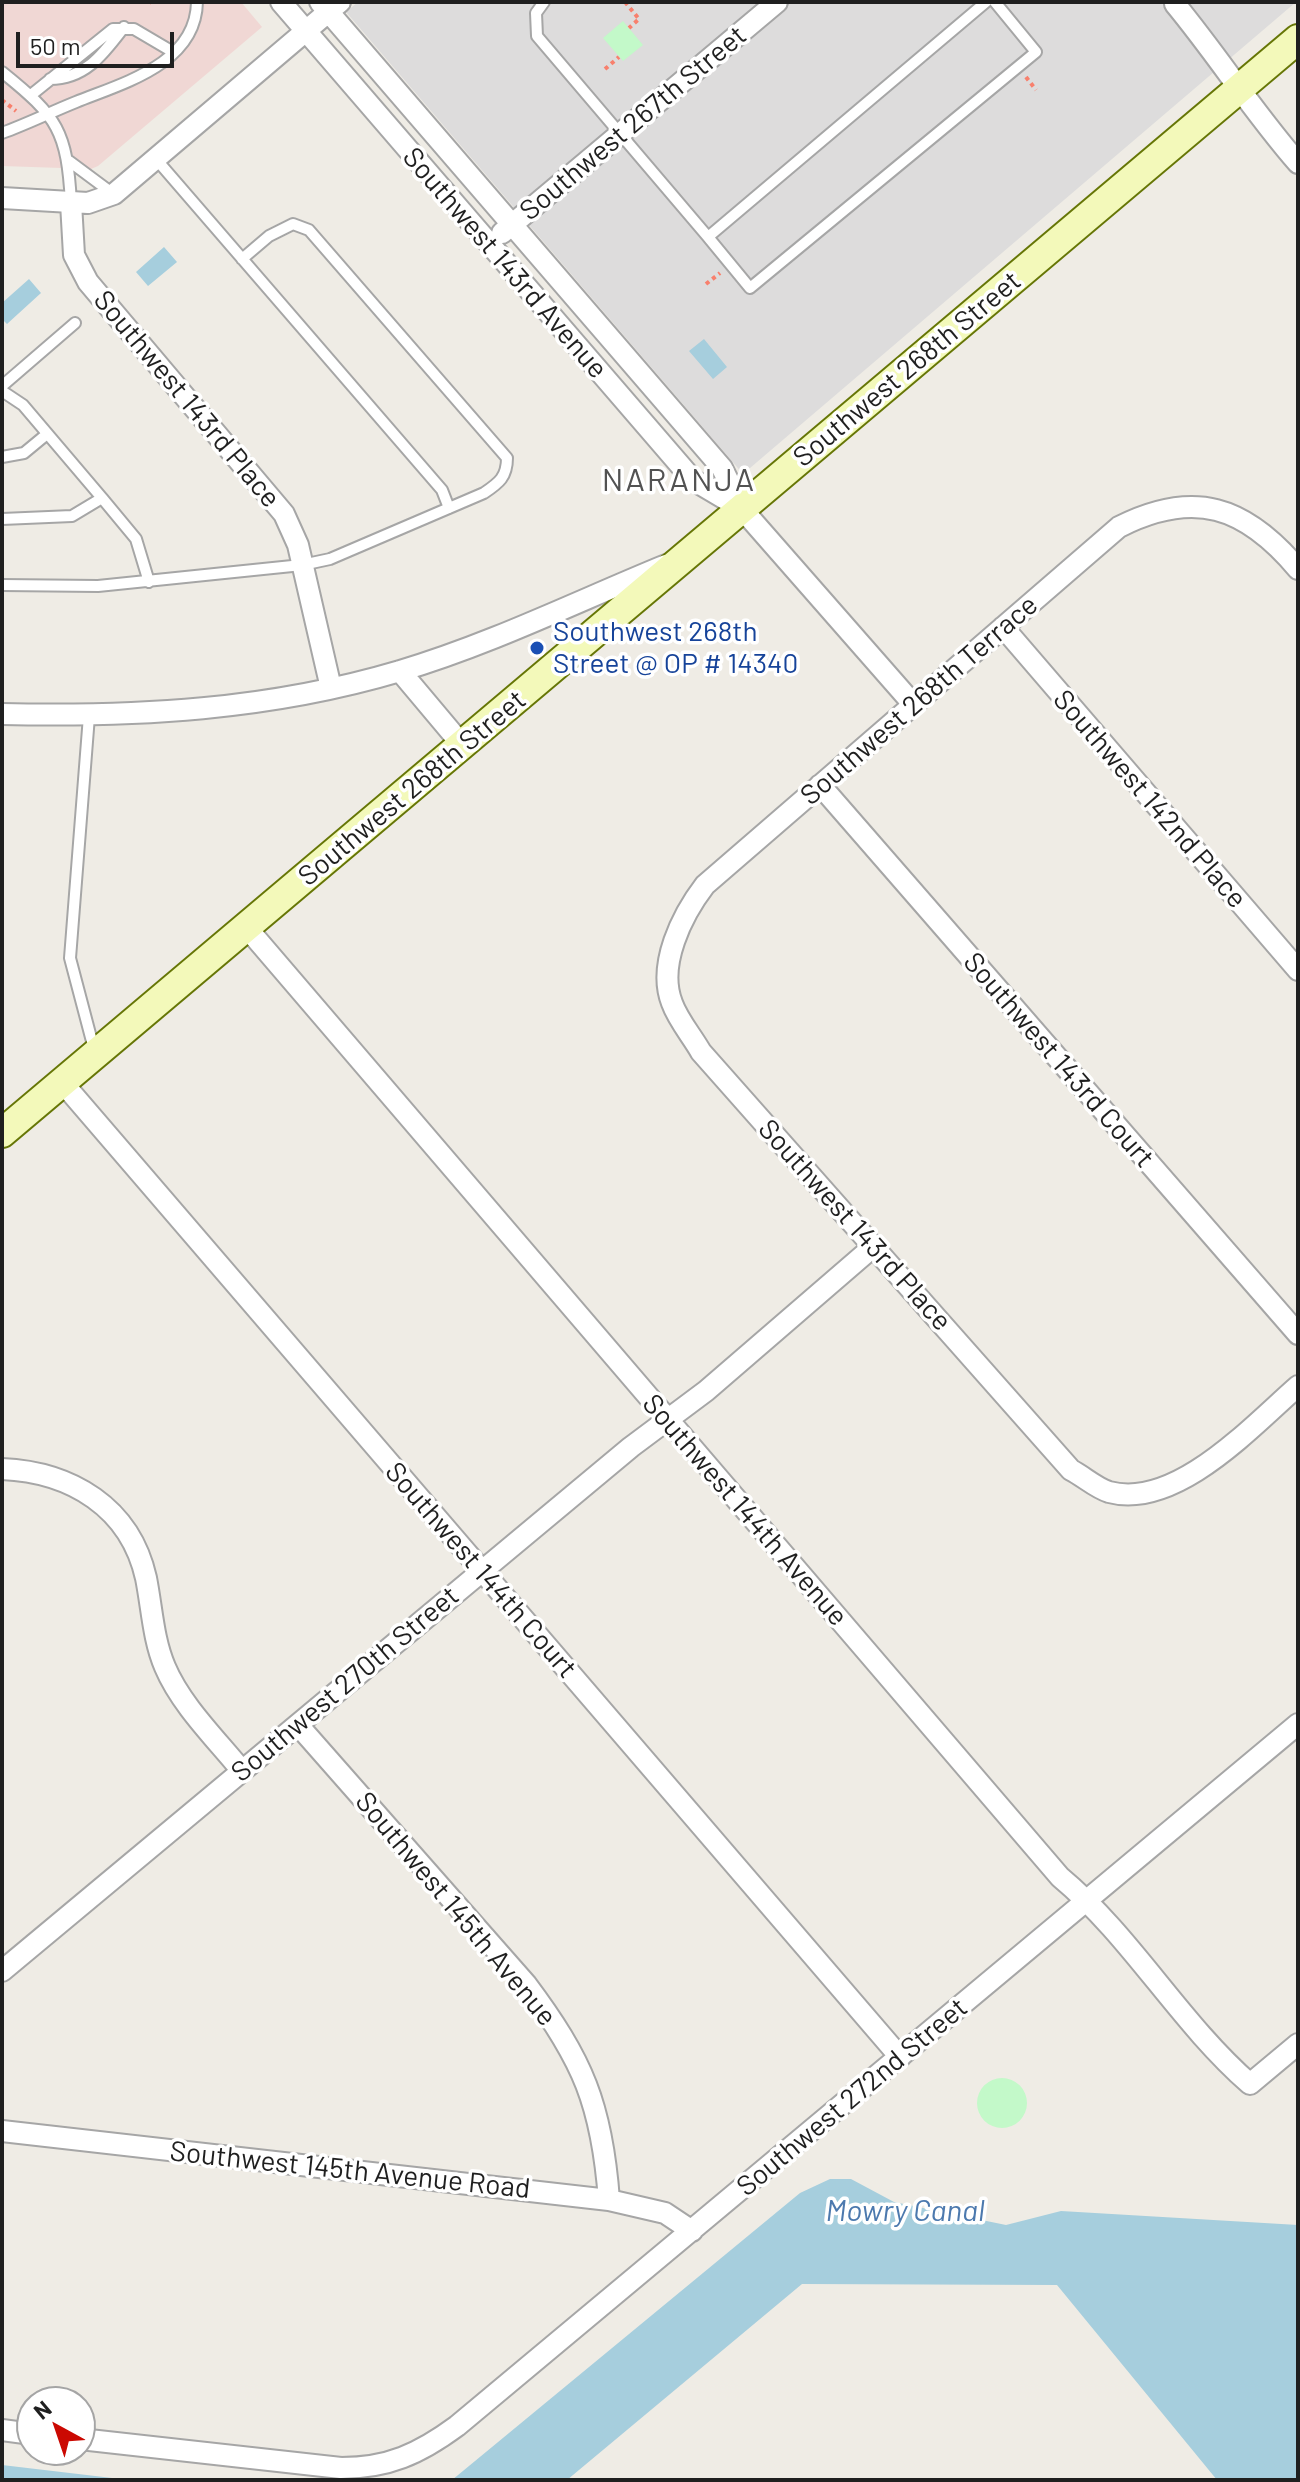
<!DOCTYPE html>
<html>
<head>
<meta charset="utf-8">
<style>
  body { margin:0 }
  #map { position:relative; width:1300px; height:2482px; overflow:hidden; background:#efece5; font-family:Barlow,sans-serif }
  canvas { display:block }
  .frame { position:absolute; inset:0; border:4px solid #1f1f1f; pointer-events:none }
  .north { position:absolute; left:16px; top:2386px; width:80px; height:80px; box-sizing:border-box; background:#fff; border:2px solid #a5a5a5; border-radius:50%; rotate:320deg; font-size:22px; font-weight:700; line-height:32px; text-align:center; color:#1f1f1f }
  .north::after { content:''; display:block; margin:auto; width:28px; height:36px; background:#cb0902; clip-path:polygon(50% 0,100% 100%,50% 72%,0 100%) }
  .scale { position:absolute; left:16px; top:32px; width:158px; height:36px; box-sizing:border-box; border:4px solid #1f1f1f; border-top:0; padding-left:10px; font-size:24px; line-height:28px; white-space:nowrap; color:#1f1f1f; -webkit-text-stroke:6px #fff; paint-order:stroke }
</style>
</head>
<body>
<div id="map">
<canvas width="1300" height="2482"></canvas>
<div class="frame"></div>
<div class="north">N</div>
<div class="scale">50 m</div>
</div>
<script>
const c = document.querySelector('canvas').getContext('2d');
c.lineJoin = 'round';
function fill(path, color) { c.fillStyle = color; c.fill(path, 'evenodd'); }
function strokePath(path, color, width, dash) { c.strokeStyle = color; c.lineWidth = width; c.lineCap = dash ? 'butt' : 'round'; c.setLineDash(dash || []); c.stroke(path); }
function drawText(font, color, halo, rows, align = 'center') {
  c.font = font + ' Barlow,sans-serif'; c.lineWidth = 7; c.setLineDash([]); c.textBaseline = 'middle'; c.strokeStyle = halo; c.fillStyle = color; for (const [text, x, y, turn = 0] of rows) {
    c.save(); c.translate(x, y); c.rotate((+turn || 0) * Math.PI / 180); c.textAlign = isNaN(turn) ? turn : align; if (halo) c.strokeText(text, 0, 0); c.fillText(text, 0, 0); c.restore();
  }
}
const residential = new Path2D(`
  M358 2H1296L743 474 346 12Z`);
const commercial = new Path2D(`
  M2 2H241L262 27 98 166 91 169 2 166Z`);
const park = new Path2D(`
  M623 21 643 45 623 61 603 38Z
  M977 2103a25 25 0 1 1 50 0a25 25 0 1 1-50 0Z`);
const water = new Path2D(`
  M164 247 177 262 148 286 136 272Z
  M29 279 41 293 7 324 2 319V303Z
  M704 339 727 367 713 379 689 351Z
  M830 2179H851L894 2202 1006 2225 1061 2211 1298 2225V2480H1217L1057 2285 802 2284 567 2480H452L800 2193Z
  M2 2465 129 2480H2Z`);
const path = new Path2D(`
  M625 2 639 19 629 28
  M149 3 150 2
  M605 69 619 57
  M1026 77 1036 90
  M2 100 16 111
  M706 284 720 273`);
const lane = new Path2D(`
  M544 2 536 13 537 36 708 237 986 2
  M2 72C58 117 67 131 71 203
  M50 79C86 79 104 53 124 27
  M31 95 113 29H134L173 52
  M2 133C27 124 51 112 76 102 123 83 196 64 197 2
  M156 159 442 490 449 508
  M69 161 112 193
  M708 237 750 288 1036 52 995 2
  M2 386 75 323
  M2 391 23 405 102 498
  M2 457 24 453 47 434
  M2 519 72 516 102 498 136 539 149 582
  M2 585 98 586 302 565 330 559 484 493C499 483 507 477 507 458L309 230 293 224 269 236 242 259
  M89 716 70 958 94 1049`);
const street = new Path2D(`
  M281 2 693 480 742 509
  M320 2 722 468 742 509 913 704
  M1175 4C1218 56 1254 113 1298 163
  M2 198 88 203 114 194 340 2
  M71 203 74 255 88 282 284 514 298 545 331 688
  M502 233 777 2
  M1298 569C1245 506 1194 489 1119 527L705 885C682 915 657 965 672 1003 678 1020 692 1036 701 1052L1071 1470C1083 1476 1096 1488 1109 1492 1176 1510 1252 1426 1298 1386
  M1003 627 1298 970
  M400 671 463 746
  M2 714C137 717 269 710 400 671 491 644 578 601 666 565
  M820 785 1298 1334
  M247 928 1060 1877C1132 1937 1179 2022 1250 2084L1298 2044
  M62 1082 900 2057
  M2 1469C71 1472 130 1507 146 1578 152 1608 153 1639 165 1667 181 1705 216 1739 242 1771
  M298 1725 526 1984C583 2060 602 2105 609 2200
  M2 1971 631 1447 706 1391 874 1246
  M2 2131 609 2200 665 2213 692 2231
  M2 2430 32 2434
  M80 2439 341 2468C388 2468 419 2454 457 2426L1298 1724`);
const secondary = new Path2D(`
  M2 1133 1298 39`);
const markers = [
  [537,648,8,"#1a4fb4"]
];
const streetNames = [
  ["Southwest 267th Street",633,123,-40],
  ["Southwest 143rd Avenue",505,263,49],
  ["Southwest 268th Street",907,369,-40],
  ["Southwest 143rd Place",187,399,50],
  ["Southwest 268th Terrace",919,700,-41],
  ["Southwest 268th Street",412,788,-40],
  ["Southwest 142nd Place",1150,799,49],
  ["Southwest 143rd Court",1059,1060,49],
  ["Southwest 143rd Place",855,1225,48],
  ["Southwest 144th Avenue",745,1510,49],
  ["Southwest 144th Court",481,1570,49],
  ["Southwest 270th Street",345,1684,-40],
  ["Southwest 145th Avenue",456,1909,50],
  ["Southwest 272nd Street",852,2097,-40],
  ["Southwest 145th Avenue Road",350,2170,6]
];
const transitNames = [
  ["Southwest 268th",553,632],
  ["Street @ OP # 14340",553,664]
];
const waterNames = [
  ["Mowry Canal",905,2211]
];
const quarterNames = [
  ["NARANJA",679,480]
];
fill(residential, '#dddcdc');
fill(commercial, '#f0d7d4');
fill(park, '#c3f9c9');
fill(water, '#a6cedd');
strokePath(lane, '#a6a6a6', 14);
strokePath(street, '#a6a6a6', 24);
strokePath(secondary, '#667606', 32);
strokePath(path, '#f8806d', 4, [4, 4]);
strokePath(lane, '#fff', 10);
strokePath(street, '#fff', 20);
strokePath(secondary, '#f3f9ba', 28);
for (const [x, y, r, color] of markers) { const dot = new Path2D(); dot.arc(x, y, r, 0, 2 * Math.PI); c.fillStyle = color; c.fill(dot); strokePath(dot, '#fff', 3); }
drawText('28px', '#1f1f1f', '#fff', streetNames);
drawText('28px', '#164399', '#fff', transitNames, 'left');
drawText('italic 30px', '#4c79ae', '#fff', waterNames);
c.letterSpacing = '2px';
drawText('32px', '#525252', '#fff', quarterNames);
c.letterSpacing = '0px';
</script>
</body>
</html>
